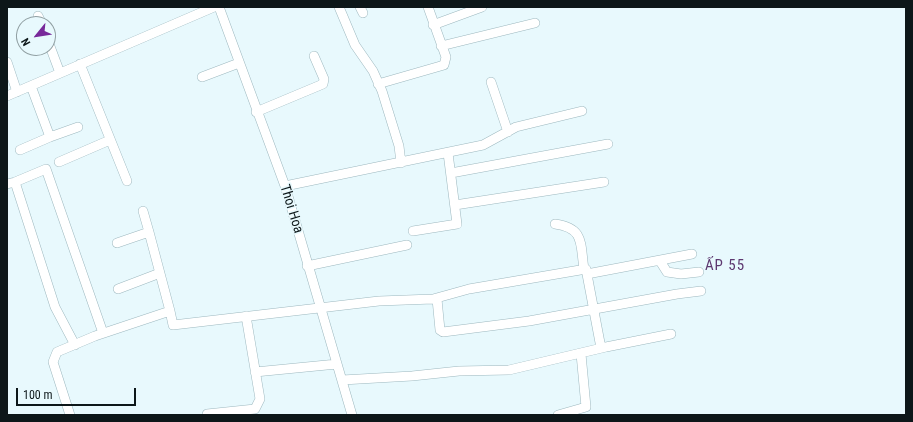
<!DOCTYPE html>
<html>
<head>
<meta charset="utf-8">
<style>
  body { margin:0 }
  #map { position:relative; width:913px; height:422px; overflow:hidden; background:#e8f9fd; font-family:"Roboto Condensed",sans-serif }
  canvas { display:block }
  .frame { position:absolute; inset:0; border:8px solid #0d1719; pointer-events:none }
  .north { position:absolute; left:16px; top:16px; width:40px; height:40px; box-sizing:border-box; background:#e8f9fd; border:1px solid #909fa2; border-radius:50%; rotate:240deg; font-size:11px; font-weight:700; line-height:16px; text-align:center; color:#0d1719 }
  .north::after { content:''; display:block; margin:auto; width:14px; height:18px; background:#78299a; clip-path:polygon(50% 0,100% 100%,50% 72%,0 100%) }
  .scale { position:absolute; left:16px; top:388px; width:120px; height:18px; box-sizing:border-box; border:2px solid #0d1719; border-top:0; padding-left:5px; font-size:12px; line-height:14px; white-space:nowrap; color:#0d1719; -webkit-text-stroke:3px #e8f9fd; paint-order:stroke }
</style>
</head>
<body>
<div id="map">
<canvas width="913" height="422"></canvas>
<div class="frame"></div>
<div class="north">N</div>
<div class="scale">100 m</div>
</div>
<script>
const c = document.querySelector('canvas').getContext('2d');
c.lineJoin = 'round';
function strokePath(path, color, width, dash) { c.strokeStyle = color; c.lineWidth = width; c.lineCap = dash ? 'butt' : 'round'; c.setLineDash(dash || []); c.stroke(path); }
function drawText(font, color, halo, rows, align = 'center') {
  c.font = font + ' "Roboto Condensed",sans-serif'; c.lineWidth = 3; c.setLineDash([]); c.textBaseline = 'middle'; c.strokeStyle = halo; c.fillStyle = color; for (const [text, x, y, turn = 0] of rows) {
    c.save(); c.translate(x, y); c.rotate((+turn || 0) * Math.PI / 180); c.textAlign = isNaN(turn) ? turn : align; if (halo) c.strokeText(text, 0, 0); c.fillText(text, 0, 0); c.restore();
  }
}
const minor = new Path2D(`
  M219 7 285 186 352 415
  M339 7 355 45 373 71 382 91 399 146 401 163
  M360 7 363 13
  M38 16 42 24
  M433 25 482 7
  M48 41 60 73
  M441 46 535 23
  M7 62 17 92
  M80 64 127 181
  M202 77 239 63
  M491 82 508 132
  M378 84 444 65 446 57 428 7
  M7 96 214 7
  M256 112 323 84 324 79 314 56
  M50 137 78 127
  M20 150 50 137 31 86
  M59 162 110 140
  M451 173 608 144
  M15 182 46 169 103 333
  M7 184 15 182 55 307 75 345
  M285 186 483 145 516 127 582 111
  M455 205 604 182
  M143 211 149 232
  M555 224C585 228 580 244 584 269
  M413 231 457 224 448 153
  M117 243 149 232 170 311
  M660 261 667 272 681 274 699 272
  M307 266 407 245
  M587 274 692 254
  M118 289 160 273
  M437 299 440 330 443 332 529 321 677 294 701 291
  M255 372 337 364
  M342 380 412 376 459 371 509 370 606 347 671 334
  M207 414 255 409 260 399 246 316
  M70 415 53 362 57 352 95 336 170 311 173 325 379 301 433 299 469 289 586 269 601 348
  M558 415 586 407 581 354`);
const streetNames = [
  ["Thoi Hoa",291,209,73]
];
const neighbourhoodNames = [
  ["ẤP 55",725,266]
];
strokePath(minor, '#9db8bf', 10);
strokePath(minor, '#fff', 9);
drawText('14px', '#0d1719', '#e8f9fd', streetNames);
c.letterSpacing = '1px';
drawText('15px', '#5d3870', '#e8f9fd', neighbourhoodNames);
c.letterSpacing = '0px';
</script>
</body>
</html>
